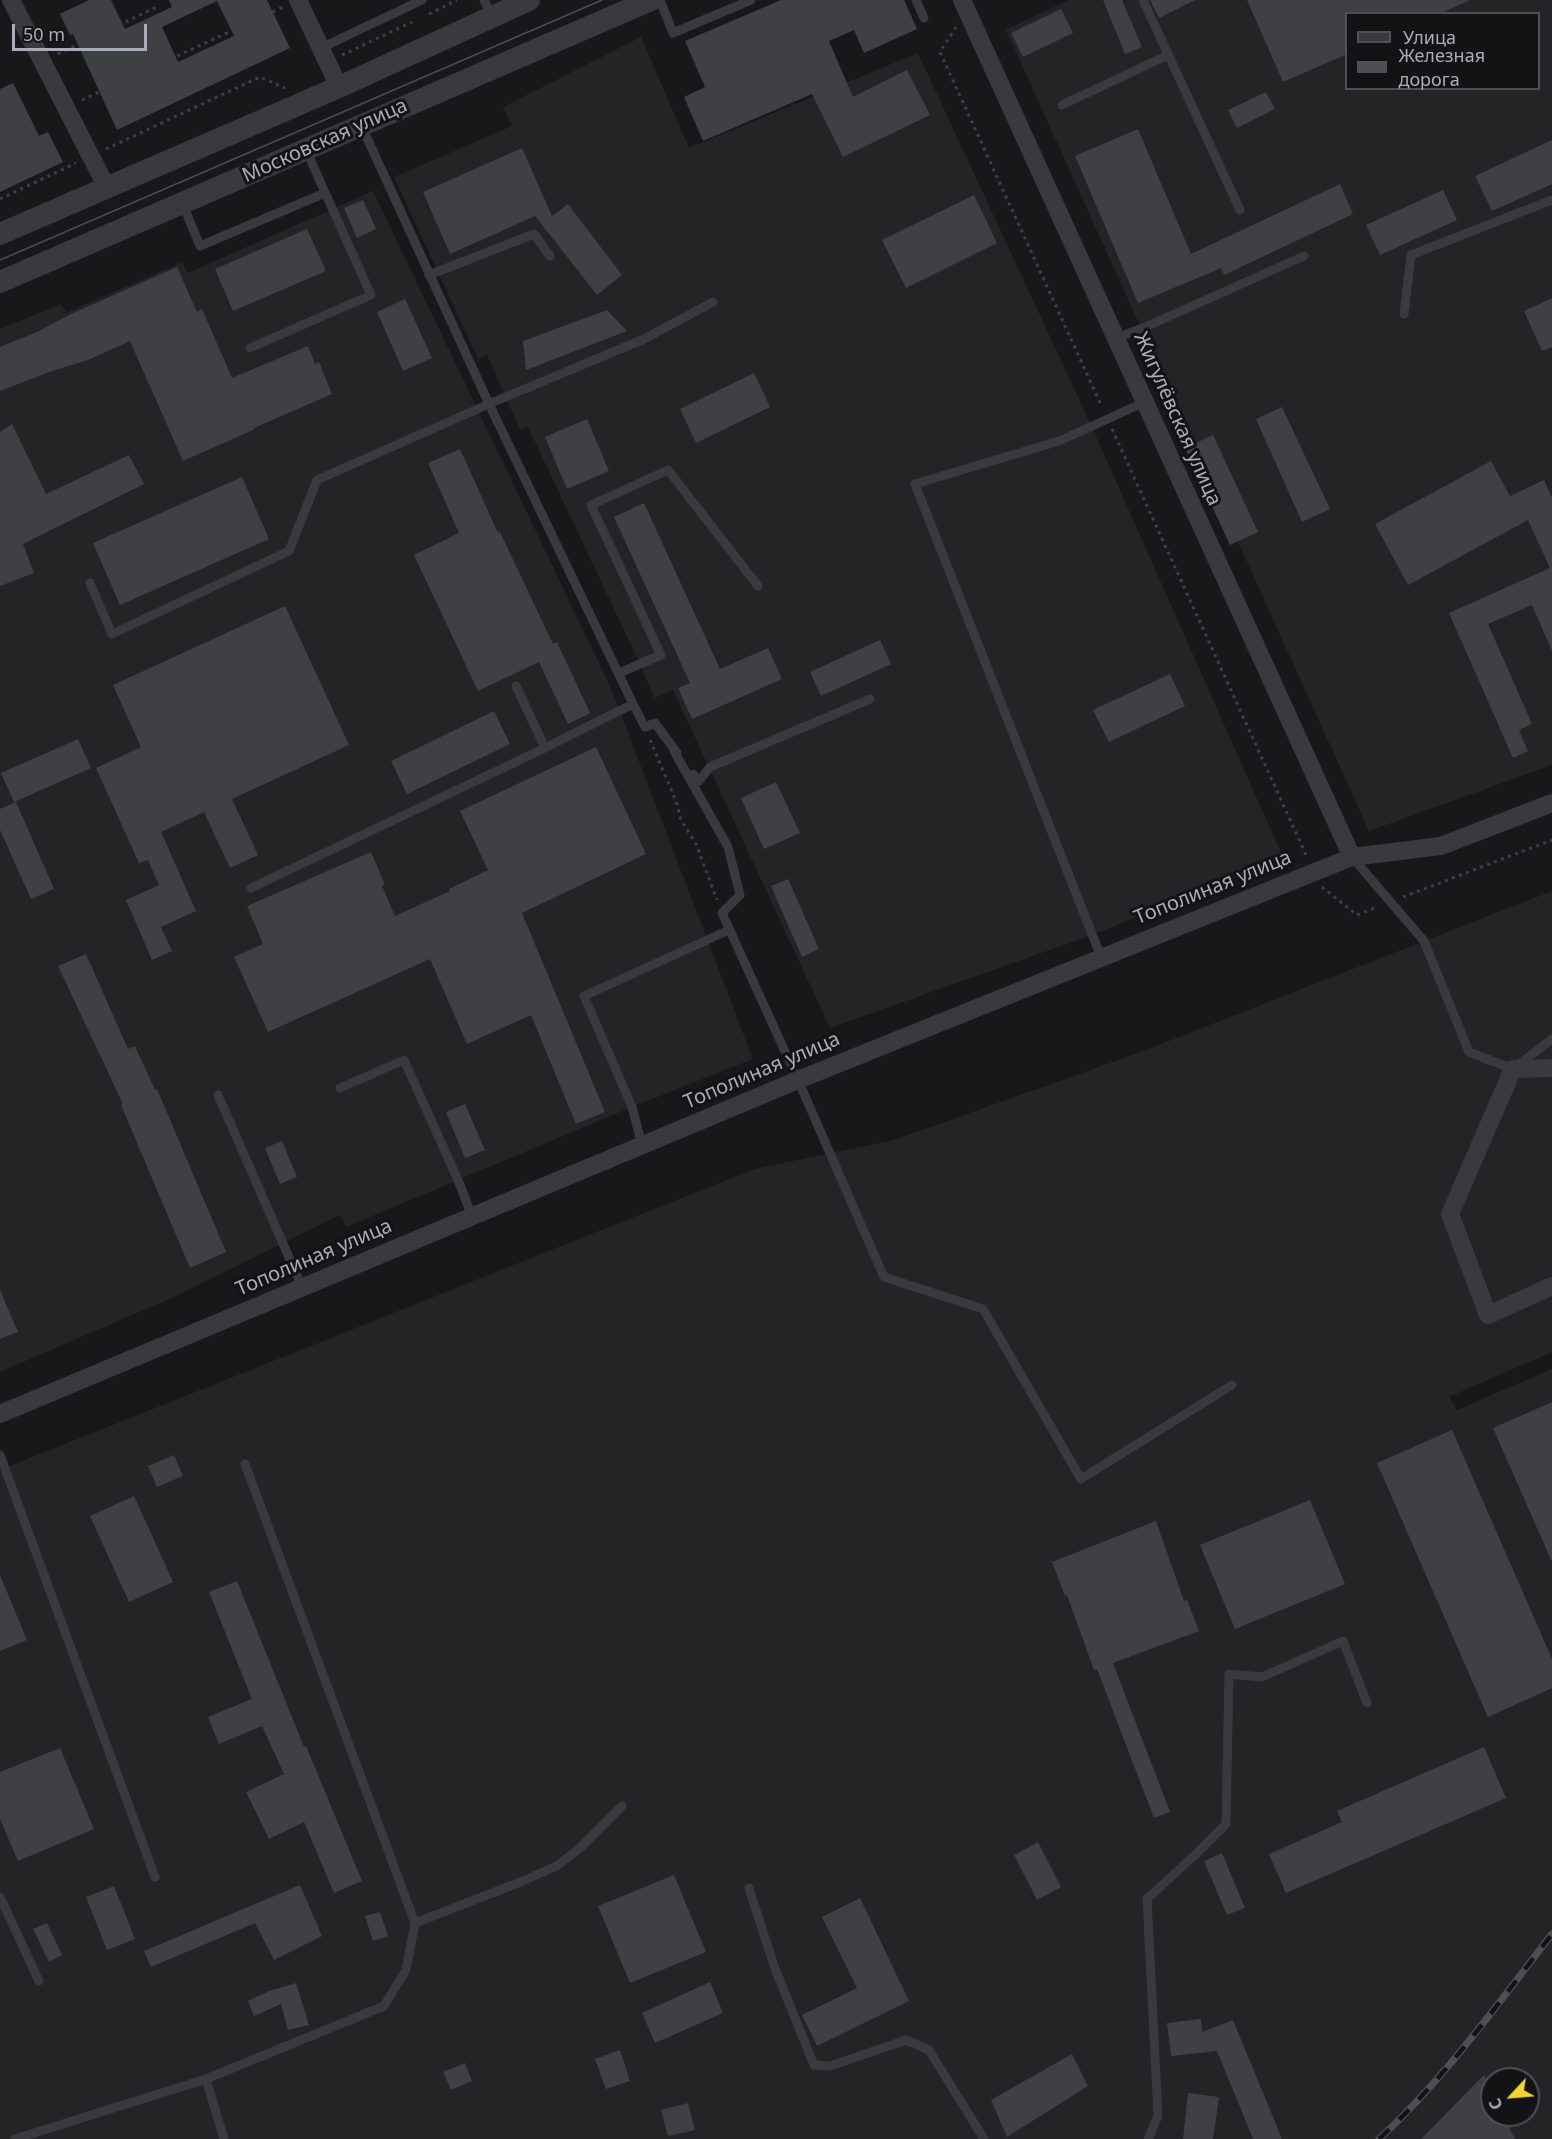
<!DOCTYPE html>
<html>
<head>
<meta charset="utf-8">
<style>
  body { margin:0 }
  #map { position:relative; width:1552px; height:2139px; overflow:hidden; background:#18181a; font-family:"Noto Sans",sans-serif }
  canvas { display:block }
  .legend { position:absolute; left:1345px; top:12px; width:195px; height:78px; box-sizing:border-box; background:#131315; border:2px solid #4f5057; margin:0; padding:8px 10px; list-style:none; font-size:18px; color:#aaacba }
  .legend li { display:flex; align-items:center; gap:12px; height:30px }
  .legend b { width:30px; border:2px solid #4f5057 }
  .north { position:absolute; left:1480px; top:2067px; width:60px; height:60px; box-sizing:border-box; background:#131315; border:2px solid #4f5057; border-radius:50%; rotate:244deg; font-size:16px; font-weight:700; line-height:24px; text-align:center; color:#aaacba }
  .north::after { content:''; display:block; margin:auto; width:21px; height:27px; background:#f6d434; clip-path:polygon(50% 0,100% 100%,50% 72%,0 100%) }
  .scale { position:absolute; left:12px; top:24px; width:135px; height:27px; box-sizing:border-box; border:3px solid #aaacba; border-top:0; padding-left:8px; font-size:18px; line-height:21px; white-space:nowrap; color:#aaacba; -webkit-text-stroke:4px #131315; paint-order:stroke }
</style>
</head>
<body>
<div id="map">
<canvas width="1552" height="2139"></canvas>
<ul class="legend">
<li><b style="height:8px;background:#39393f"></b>Улица</li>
<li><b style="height:8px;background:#4e4e56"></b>Железная дорога</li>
</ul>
<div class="north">С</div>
<div class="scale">50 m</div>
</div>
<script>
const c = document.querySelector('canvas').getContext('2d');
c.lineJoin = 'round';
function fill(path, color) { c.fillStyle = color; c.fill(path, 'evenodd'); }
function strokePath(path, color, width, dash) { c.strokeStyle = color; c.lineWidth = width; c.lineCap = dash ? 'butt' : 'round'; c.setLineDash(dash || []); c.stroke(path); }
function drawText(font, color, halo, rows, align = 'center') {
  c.font = font + ' "Noto Sans",sans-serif'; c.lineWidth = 6; c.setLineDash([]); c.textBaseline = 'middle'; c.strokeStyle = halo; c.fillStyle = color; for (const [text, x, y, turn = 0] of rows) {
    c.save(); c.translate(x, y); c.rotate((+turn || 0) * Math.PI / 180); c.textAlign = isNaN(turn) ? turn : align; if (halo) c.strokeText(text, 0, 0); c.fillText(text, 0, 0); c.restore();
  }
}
const built = new Path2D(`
  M1069 0H1552V765L1369 831 1006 30ZM1346 14H1538V88H1346Z
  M641 37 689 148 918 53 1092 427 1283 857 1092 935 830 1028 673 690 654 698 640 664 528 427 520 430 487 355 478 359 394 177 512 126 503 107Z
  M373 191 611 688 753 1059 632 1107 346 1227 340 1215 174 1297 0 1372V329L61 304 66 313 182 262 188 273Z
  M1552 891V1352L1449 1397 1457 1410 1552 1369V2139H0V1470L754 1169 894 1140 1138 1053ZM1492 2079H1528V2115H1492Z`);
const building = new Path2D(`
  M89 0H111L125 29 172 7 169 0H267L290 48 117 130 73 34 70 35 60 14ZM217 1 234 36 178 62 162 27Z
  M781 0H904L917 29 864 53 854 30 829 41 853 97 907 70 930 115 843 157 812 94 703 141 684 97 705 87 685 41Z
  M1103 0H1122L1142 47 1125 54Z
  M1150 0H1195L1159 18Z
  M1247 0H1470L1439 14H1347V54L1283 82Z
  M1061 9 1073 33 1023 57 1011 33Z
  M13 83 39 136 48 132 63 162 0 192V89Z
  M1266 92 1275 109 1237 128 1228 110Z
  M1138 129 1191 254 1340 184 1353 214 1224 275 1221 268 1138 303 1075 156Z
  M1552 140V184L1492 211 1475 176Z
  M522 148 552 216 568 204 622 275 597 295 535 216 450 254 423 192Z
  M1443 190 1457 220 1380 255 1366 225Z
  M974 195 997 243 906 288 882 240Z
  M363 200 376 229 357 238 344 208Z
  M307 229 326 271 233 311 215 269Z
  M177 267 197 312 202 309 232 378 308 346 315 364 319 362 332 394 254 428 255 429 183 461 130 341 88 360 52 371 0 391V347L37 332 71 314Z
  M1552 298V347L1542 351 1524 311Z
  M405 299 432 358 403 371 377 312Z
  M607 310 627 331 526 370 523 341Z
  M754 373 770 407 696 443 680 409Z
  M1282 407 1330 509 1302 522 1256 419Z
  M587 419 609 471 567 489 545 437Z
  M12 424 46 494 129 455 144 484 23 544 34 573 0 586V432Z
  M1213 435 1258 532 1230 545 1185 448Z
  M460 449 498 533 500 532 553 644 557 642 590 713 568 724 539 662 478 691 414 555 459 533 428 463Z
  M1491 461 1510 496 1544 480 1552 498V651L1532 605 1488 624 1532 724 1519 730 1528 751 1513 758 1449 613 1550 568 1528 520 1408 585 1375 524Z
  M242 477 269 539 120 605 93 543Z
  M644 503 720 669 768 648 782 679 692 719 678 688 690 683 614 517Z
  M285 606 349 745 232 799 258 855 230 868 204 812 161 832 196 911 161 927 172 951 152 960 126 900 159 885 148 860 139 863 96 768 141 747 113 685Z
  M880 640 891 664 821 696 810 672Z
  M1170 674 1185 706 1109 742 1093 710Z
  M494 711 510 744 407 794 391 761Z
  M78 739 91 768 14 802 1 773Z
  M596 747 646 854 522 913 605 1112 576 1124 531 1015 467 1044 430 959 268 1032 234 957 263 944 247 906 371 852 385 885 382 886 395 916 450 891 449 889 488 870 460 811Z
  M776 782 800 833 764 849 741 798Z
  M16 802 54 889 31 899 0 830V809Z
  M788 879 819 949 802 957 771 886Z
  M86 954 128 1049 135 1046 155 1090 157 1089 226 1252 190 1268 121 1105 123 1104 58 966Z
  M465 1104 485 1150 465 1158 446 1112Z
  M282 1141 297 1177 280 1184 265 1148Z
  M0 1290 18 1332 0 1339Z
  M1552 1402V1562L1493 1428Z
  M1452 1430 1552 1659V1688L1488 1717 1377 1463Z
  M174 1455 183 1476 157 1487 148 1466Z
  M134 1496 173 1582 129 1602 90 1516Z
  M1310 1500 1345 1584 1235 1629 1200 1545Z
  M1156 1521 1184 1601 1187 1600 1199 1631 1113 1663 1170 1812 1154 1818 1097 1669 1094 1670 1067 1595 1065 1596 1052 1562Z
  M0 1575 27 1640 0 1651Z
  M237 1581 304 1747 306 1746 362 1881 334 1893 304 1822 269 1839 246 1792 284 1774 262 1726 219 1744 208 1717 252 1699 209 1592Z
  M1484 1747 1506 1798 1286 1893 1269 1854 1342 1822 1337 1811Z
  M60 1748 94 1829 18 1861 0 1819V1772Z
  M1038 1842 1061 1887 1037 1900 1014 1855Z
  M1222 1853 1245 1908 1227 1915 1204 1861Z
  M674 1875 706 1952 630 1983 598 1906Z
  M300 1885 322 1936 274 1960 255 1923 151 1967 144 1951Z
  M114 1886 135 1939 107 1950 86 1897Z
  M860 1898 909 2001 817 2046 802 2015 857 1988 822 1917Z
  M380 1912 388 1936 373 1941 365 1916Z
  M47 1923 62 1955 49 1962 33 1929Z
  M710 1982 723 2013 655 2043 642 2013Z
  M296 1983 309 2025 288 2030 281 2004 254 2016 248 2001 269 1991Z
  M1201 2019 1202 2032 1233 2020 1282 2139H1253L1217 2051 1171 2056 1167 2023Z
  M620 2050 630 2081 606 2089 595 2059Z
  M1072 2054 1088 2086 1007 2137 991 2100Z
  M465 2063 472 2081 451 2090 443 2072Z
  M1484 2075 1492 2092V2115H1503L1515 2139H1421Z
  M1188 2093 1219 2097 1213 2139H1183Z
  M688 2103 695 2130 668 2136 661 2110Z`);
const path = new Path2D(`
  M429 14 457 0
  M956 27 940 52 1102 407
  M58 54 157 7
  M342 55 412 22
  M82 100 283 7
  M106 149 260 77 285 88
  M0 199 76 163
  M1112 429 1307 857
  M650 740 676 801 681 820 696 844 717 900
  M1322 887 1357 915 1377 907
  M1403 897 1552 840`);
const service = new Path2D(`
  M484 0 492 16
  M660 0 673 33 751 0
  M916 0 924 18
  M1143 0 1240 210
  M321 48 422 0
  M1062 105 1168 55
  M362 127 489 404 633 704 645 727 655 723 677 753
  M183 205 200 246 325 193
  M429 275 534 234 550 256
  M1404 314 1411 255 1552 200
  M1116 338 1143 328 1304 256
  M250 348 371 295 306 150
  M90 583 112 634 289 551 317 480 489 404 644 339 713 302
  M619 673 661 655 591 505 668 470 758 586
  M516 686 545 748
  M674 751 728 847 740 895 722 913 798 1080 884 1277 983 1309 1081 1479 1232 1385
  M693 774 699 781 710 767 870 699
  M1352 857 1424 941 1469 1052 1513 1069 1552 1039
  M251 888 545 748 633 704
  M1101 957 915 484 1059 441 1145 402
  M340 1088 404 1060 458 1180 472 1216
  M218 1095 302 1287
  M642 1145 632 1107 584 996 729 930
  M0 1455 155 1877
  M245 1464 415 1923
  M749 1888 774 1966 814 2065 830 2066 906 2040 929 2050 984 2139
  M0 1897 39 1981
  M15 2139 206 2079
  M224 2139 206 2079 384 2006 406 1970 415 1923 523 1881 558 1865 580 1848 622 1806
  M1148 2139 1158 2116 1147 1899 1197 1853 1226 1824 1229 1674 1262 1677 1343 1641 1367 1703`);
const minor = new Path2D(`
  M11 0 107 188
  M298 0 339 87
  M962 0 1352 857
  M1552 1068 1513 1069 1450 1214 1488 1315 1552 1286
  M0 1414 798 1080 1352 857 1441 846 1552 803`);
const tertiary = new Path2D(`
  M0 234 339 87 529 0
  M0 282 651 0`);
const tram = new Path2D(`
  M0 260 602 0`);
const rail = new Path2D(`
  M1379 2139C1445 2078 1497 2005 1552 1934`);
const streetNames = [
  ["Московская улица",325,141,-24],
  ["Жигулёвская улица",1177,419,66],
  ["Тополиная улица",1213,888,-22],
  ["Тополиная улица",762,1071,-23],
  ["Тополиная улица",314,1258,-23]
];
fill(built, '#242427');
fill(building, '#3f4044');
strokePath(path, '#3f4046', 3, [3, 4.5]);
strokePath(service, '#39393f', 9);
strokePath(minor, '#39393f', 18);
strokePath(tertiary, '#39393f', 22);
strokePath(tram, '#4e4e56', 1.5);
strokePath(rail, '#4e4e56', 7);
strokePath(rail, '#131315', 4.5, [14]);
drawText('20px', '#aaacba', '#131315', streetNames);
</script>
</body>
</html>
